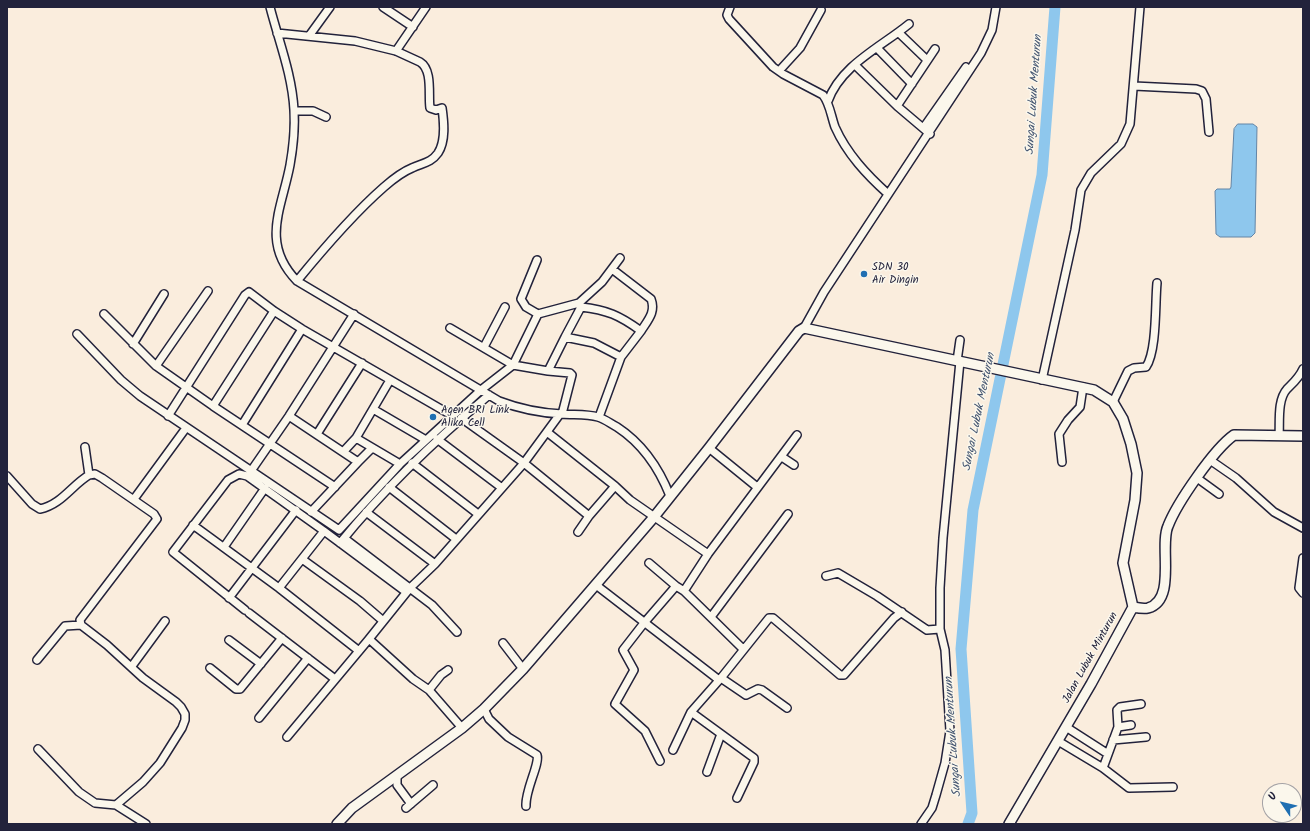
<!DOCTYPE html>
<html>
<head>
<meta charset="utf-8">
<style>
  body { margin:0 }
  #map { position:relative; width:1310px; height:831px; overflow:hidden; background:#faeddd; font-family:Kalam,sans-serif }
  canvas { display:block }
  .frame { position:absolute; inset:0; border:8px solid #22223b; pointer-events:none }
  .north { position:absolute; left:1262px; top:783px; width:40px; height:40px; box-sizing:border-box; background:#fbf7ec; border:1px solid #a4a2a5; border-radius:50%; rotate:305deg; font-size:11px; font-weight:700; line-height:16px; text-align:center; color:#22223b }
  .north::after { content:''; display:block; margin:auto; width:14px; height:18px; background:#1f6fb2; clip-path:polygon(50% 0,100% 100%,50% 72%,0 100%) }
</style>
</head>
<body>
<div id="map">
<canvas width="1310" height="831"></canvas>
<div class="frame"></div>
<div class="north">U</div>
</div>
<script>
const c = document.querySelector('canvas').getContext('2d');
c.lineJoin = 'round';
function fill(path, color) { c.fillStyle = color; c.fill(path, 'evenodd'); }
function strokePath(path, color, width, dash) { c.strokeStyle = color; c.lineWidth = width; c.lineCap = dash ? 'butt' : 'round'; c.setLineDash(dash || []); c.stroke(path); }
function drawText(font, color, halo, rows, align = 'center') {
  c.font = font + ' Kalam,sans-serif'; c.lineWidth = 3; c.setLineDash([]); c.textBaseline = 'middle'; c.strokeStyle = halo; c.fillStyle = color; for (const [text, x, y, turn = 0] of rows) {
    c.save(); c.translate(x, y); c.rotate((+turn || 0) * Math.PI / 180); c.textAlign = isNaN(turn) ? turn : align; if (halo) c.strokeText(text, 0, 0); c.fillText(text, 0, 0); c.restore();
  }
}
const water = new Path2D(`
  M1238 124H1253L1257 127 1255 233 1251 237H1220L1216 234 1215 191 1217 189H1230L1231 187 1234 129Z`);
const river = new Path2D(`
  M968 824 972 813 961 649 973 510 1042 175 1055 7`);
const street = new Path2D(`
  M270 7C279 42 292 74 294 110 295 127 293 148 290 165 282 208 260 243 297 281L499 401C520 409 539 413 562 414 574 415 587 414 598 417 605 419 611 424 617 427 643 444 659 468 670 496
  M383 7 413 27
  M730 7 727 15 729 19 773 67 783 74 823 95C830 104 831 116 835 127 847 154 867 175 888 194
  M277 33 355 41 396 51 420 62C433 70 428 95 430 108L436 110 442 108C444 122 446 141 438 153 431 163 422 163 412 168 402 172 392 180 384 187 352 215 324 248 297 281
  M899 33 927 60
  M309 36 330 7
  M877 48 912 84
  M396 51 426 7
  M855 65 897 106 930 134
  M779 71 800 48 821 10
  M1134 86 1196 89 1202 91 1206 99 1209 132
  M828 101C841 65 881 47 909 24
  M897 106 935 49
  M294 111H313L326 117
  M924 127 966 67
  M537 260 521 299 526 307 538 314
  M612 269 651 299C656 312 648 320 641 331
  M581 307C607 310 619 315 641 331L621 357
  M104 314 156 366 213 406 335 487
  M450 328 513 365 548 371 565 337 594 343 621 357 599 417
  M804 328 824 292 981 53 992 30 996 7
  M77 334 121 380 140 396 339 530 400 464 481 390 513 365 538 314 579 303 602 282 620 258
  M565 337 581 307 579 303
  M133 344 164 294
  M484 347 505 307
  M957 361 960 340
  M156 366 208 291
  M548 371 570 373 572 375 562 414
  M1042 380 1075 230 1081 190 1091 173 1121 144 1130 124 1140 7
  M1113 402 1128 371 1134 368 1146 367C1157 351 1155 304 1157 283
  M213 406 274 311
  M373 409 426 440
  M168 416 245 295 249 292 274 311 302 329 453 416
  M289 416 343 452
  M461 418 524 463 589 516 615 486 547 432
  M242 425 302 329
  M317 434 362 363
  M1279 436C1280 422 1277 400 1287 389 1294 382 1299 378 1303 369
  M356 438 400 464
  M437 439 502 488
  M85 447 89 475 95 474 102 478 154 514 157 519 83 616 80 620 81 625 107 645 143 678 176 702 181 707 185 714V720L182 728 160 763 143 782 116 805
  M709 448 757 487
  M782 457 794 465
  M1210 460 1236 478 1274 512 1303 528
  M358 462 372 448
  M1062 462 1059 434 1068 420 1080 407 1083 387
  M412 463 478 514
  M251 471 289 416 354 314
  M7 476 32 504 40 509C61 505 72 485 89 475
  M1197 478 1219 494
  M615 486 630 500 708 554 684 591 676 586 644 623 623 650 634 670 615 704 645 731 660 761
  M389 487 456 539
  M134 499 186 428
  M311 512 358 462 343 452 356 438 390 380
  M366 512 435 564
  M193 525 279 588 359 651
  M578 532 589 516
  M344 538 432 605 457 632
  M340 543C384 489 435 440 489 395
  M224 547 265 488
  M708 554 797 435
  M1303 558 1299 588 1303 593
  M302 559 360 601 382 620
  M649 563 676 586
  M826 576 838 573 877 596 927 630 940 629
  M596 585 719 680
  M279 588 324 531 406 592
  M684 591 743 649
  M229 598 296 510
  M245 610 173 552 228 480 239 474 247 476 324 531
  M249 613 335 679
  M711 617 788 514
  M229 640 261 664
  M503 643 523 669
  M37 660 65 626 81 625
  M132 666 165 621
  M210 668 236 689H240L282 638
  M429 690 441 675 448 670
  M787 708 762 690 758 689 746 695 721 678 769 618H773L840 675H844L894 618 902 612
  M484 709 489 719 508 737 537 755C540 764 525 790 526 806
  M691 712 754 758V762L737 798
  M259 718 308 658
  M1066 727 1108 754
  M1118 727 1131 725
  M462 728 429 690 413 679 369 639 410 588 435 564 524 463 560 414
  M287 737 369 639
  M1113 740 1146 737
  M1058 741 1103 768 1118 727 1117 710 1120 707 1141 704
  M38 749 79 792 95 803 116 805 146 824
  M673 750 691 712 721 678
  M1103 768 1129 788 1173 787
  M707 772 721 734
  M397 776V785L411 804
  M406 808 433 785
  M921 824 932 808 936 795 945 763 950 731 945 650 940 629V588L943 538 960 361`);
const secondary = new Path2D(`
  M1133 607C1138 608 1144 609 1148 608 1177 600 1159 546 1168 526 1177 503 1214 449 1234 435L1303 436
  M337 824 352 808 462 728 484 709 523 669 654 517 709 448 799 331 804 328 1094 390 1113 402 1123 419 1131 444 1137 473 1135 500 1123 563 1133 607 1091 684 1009 824`);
const markers = [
  [864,274,4,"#1f6fb2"],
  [433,417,4,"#1f6fb2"]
];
const poiNames = [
  ["SDN 30",872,268],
  ["Air Dingin",872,281],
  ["Agen BRI Link",441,411],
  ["Alika Cell",441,424]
];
const streetNames = [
  ["Jalan Lubuk Minturun",1091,658,-61]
];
const waterNames = [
  ["Sungai Lubuk Menturun",1035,95,-86],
  ["Sungai Lubuk Menturun",980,412,-78],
  ["Sungai Lubuk Menturun",954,737,-94]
];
fill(water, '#8ec7ed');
strokePath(water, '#6385a6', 1);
strokePath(river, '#8ec7ed', 11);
strokePath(street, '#22223b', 10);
strokePath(secondary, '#22223b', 12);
strokePath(street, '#fbf7ec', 7);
strokePath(secondary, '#fbf7ec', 9);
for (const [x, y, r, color] of markers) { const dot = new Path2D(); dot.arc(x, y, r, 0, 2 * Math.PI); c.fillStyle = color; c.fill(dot); strokePath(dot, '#fbf7ec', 1.5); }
drawText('11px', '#22223b', '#fbf7ec', poiNames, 'left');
drawText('11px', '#22223b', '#fbf7ec', streetNames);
drawText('italic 12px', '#425470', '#fbf7ec', waterNames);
</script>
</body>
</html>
